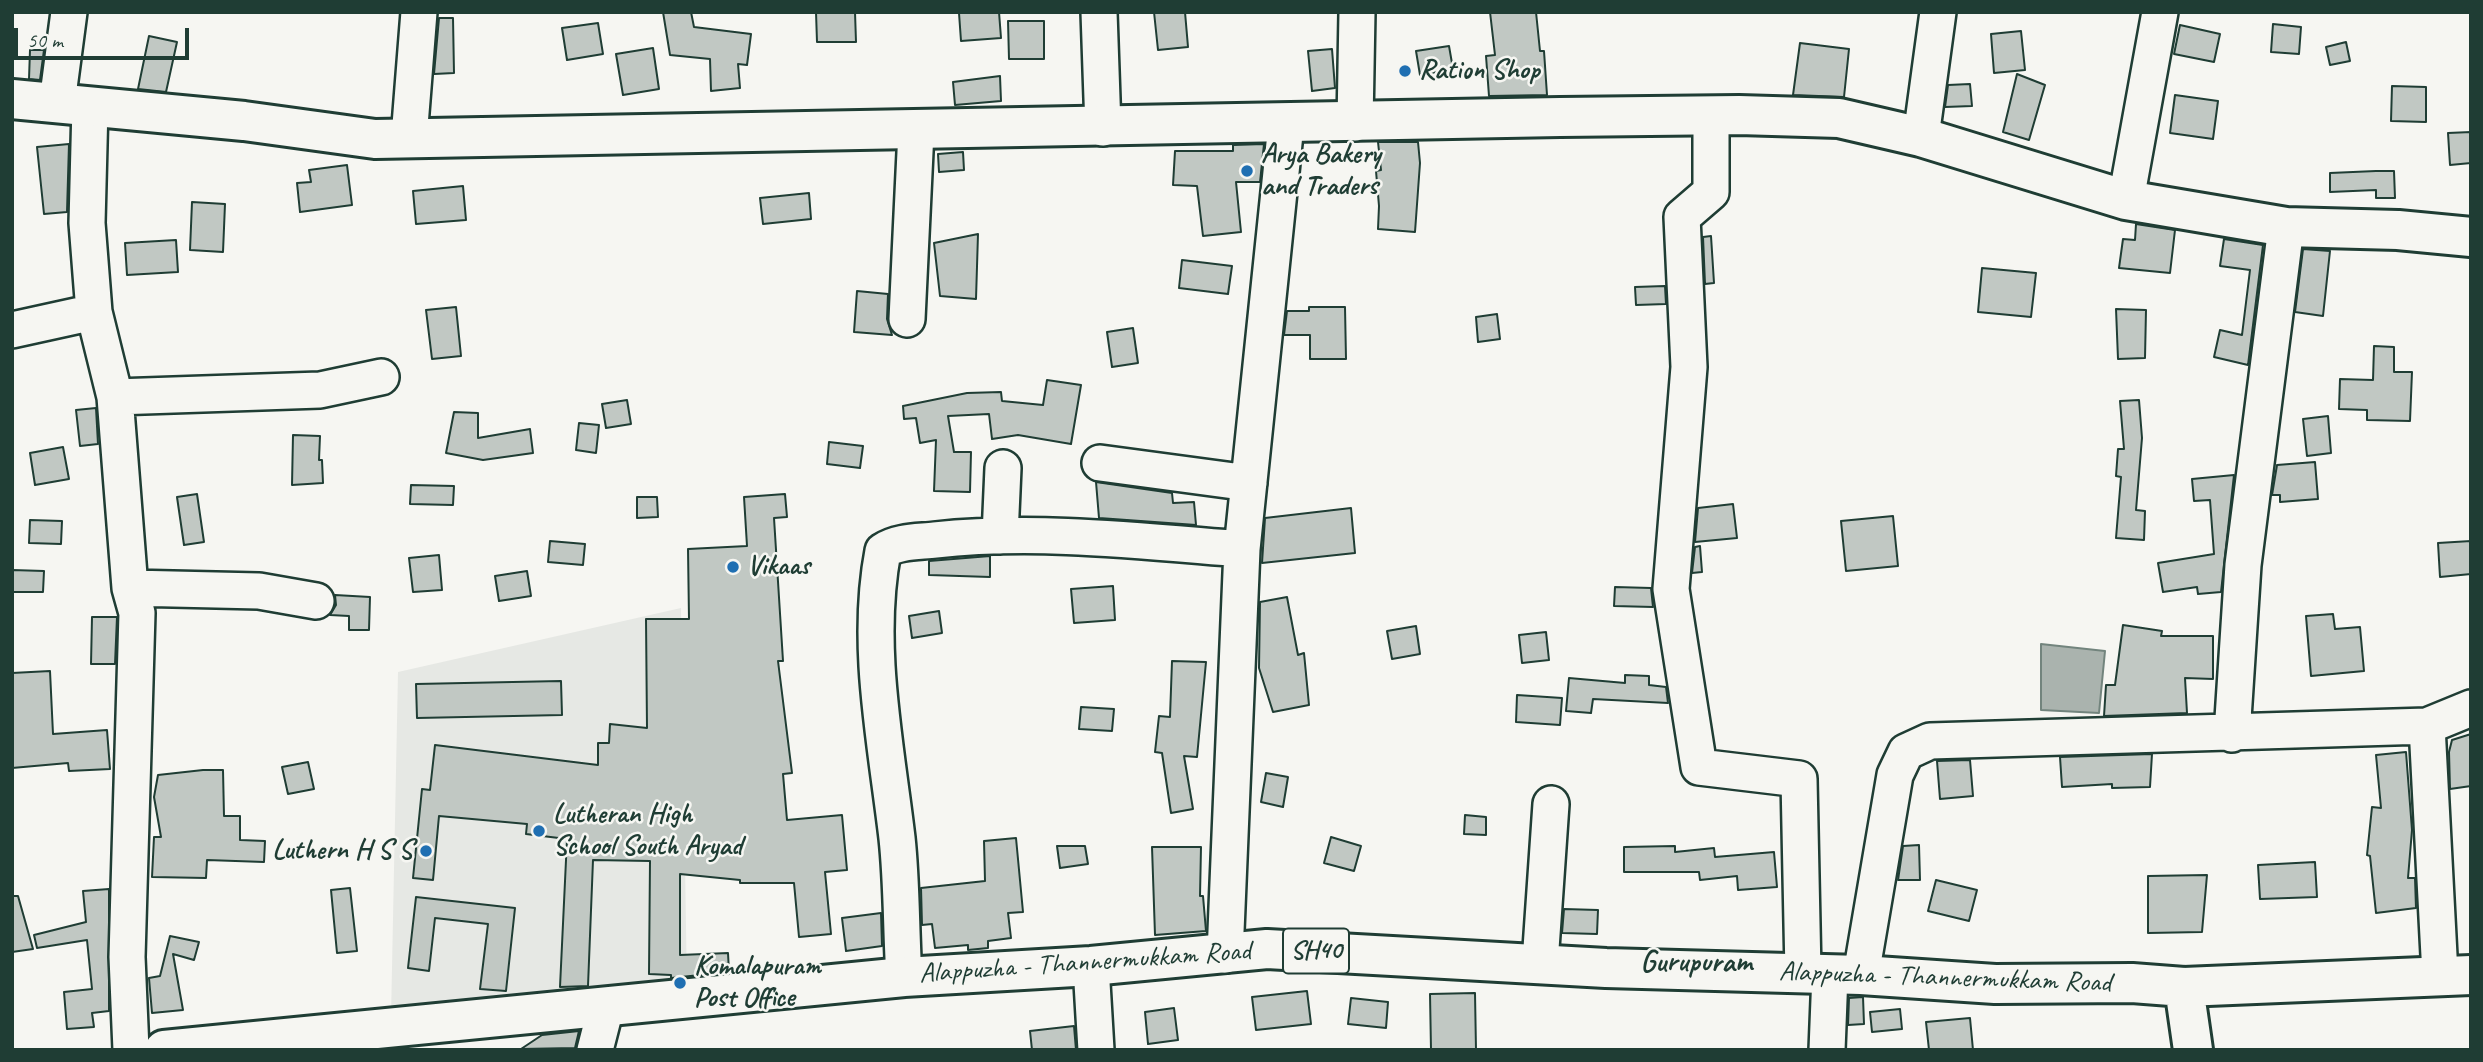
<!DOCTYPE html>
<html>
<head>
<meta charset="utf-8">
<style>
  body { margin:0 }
  #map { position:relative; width:2483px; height:1062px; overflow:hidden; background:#f6f6f2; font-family:Caveat,sans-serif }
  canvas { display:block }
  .frame { position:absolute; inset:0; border:14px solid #1f3d34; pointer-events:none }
  .scale { position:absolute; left:14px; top:28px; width:175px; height:32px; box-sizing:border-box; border:4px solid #1f3d34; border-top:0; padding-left:9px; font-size:21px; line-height:24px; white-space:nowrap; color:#1f3d34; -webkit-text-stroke:5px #f6f6f2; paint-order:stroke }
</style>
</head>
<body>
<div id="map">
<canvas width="2483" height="1062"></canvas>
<div class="frame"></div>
<div class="scale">50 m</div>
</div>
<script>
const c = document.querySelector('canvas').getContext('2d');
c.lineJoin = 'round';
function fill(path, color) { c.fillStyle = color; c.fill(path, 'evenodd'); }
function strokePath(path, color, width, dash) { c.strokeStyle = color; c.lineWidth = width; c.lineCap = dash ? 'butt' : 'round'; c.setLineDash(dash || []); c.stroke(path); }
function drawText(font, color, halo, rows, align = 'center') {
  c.font = font + ' Caveat,sans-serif'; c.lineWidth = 5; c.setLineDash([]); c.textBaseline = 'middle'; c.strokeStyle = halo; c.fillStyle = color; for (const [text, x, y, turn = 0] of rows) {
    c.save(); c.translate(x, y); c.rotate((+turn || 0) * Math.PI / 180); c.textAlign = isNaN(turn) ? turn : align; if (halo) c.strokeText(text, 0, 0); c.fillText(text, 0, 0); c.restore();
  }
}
const built = new Path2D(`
  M681 608 687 990 391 1017 398 672Z`);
const water = new Path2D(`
  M2041 644 2105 651 2099 713 2041 710Z`);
const building = new Path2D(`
  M663 12H691L694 27 751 34 747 65 738 64 740 88 711 91 710 59 670 55Z
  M816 12H855L856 42H817Z
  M999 12 1001 38 961 41 959 13Z
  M1154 12H1185L1188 47 1158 50Z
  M1490 12H1536L1540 51H1544L1547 95 1489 96 1486 56 1495 55Z
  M439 18H453L454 73 434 74Z
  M1008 21H1044V59H1009Z
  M598 23 603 54 567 60 562 28Z
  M2273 24 2301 27 2299 54 2271 52Z
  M2180 25 2220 34 2214 62 2174 54Z
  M2021 31 2025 70 1994 73 1991 34Z
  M149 36 177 42 166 92 138 89Z
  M2346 42 2350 61 2330 65 2326 47Z
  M1800 43 1849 49 1844 97 1793 95Z
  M1449 46 1453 69 1420 75 1416 51Z
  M653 48 659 89 623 95 616 54Z
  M1332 49 1335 88 1312 91 1308 51Z
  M30 50H44L40 80 29 79Z
  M2017 74 2045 85 2029 140 2003 132Z
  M1000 76 1001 101 955 105 953 82Z
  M1970 84 1972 106 1945 107 1948 85Z
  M2392 86 2426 87V122L2391 121Z
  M2175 95 2218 101 2213 139 2170 133Z
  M2471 132V163L2450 165 2448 133Z
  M1378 142H1418L1420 163 1415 232 1378 229 1379 206 1376 171 1381 170Z
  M69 144 67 212 44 214 37 147Z
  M1264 144 1260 182H1236L1241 232 1203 236 1197 186 1173 185 1175 151H1233V145Z
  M963 152 964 170 939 172 938 154Z
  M347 165 352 205 300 212 297 183 311 182 309 170Z
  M2376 171H2394L2395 198H2376V190L2330 192V173Z
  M463 186 466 220 416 224 413 191Z
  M809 193 811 219 763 224 760 198Z
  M192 202 225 204 223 252 190 250Z
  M2136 224 2175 230 2170 273 2119 268 2123 239 2135 240Z
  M978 234 976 299 940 296 934 243Z
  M1711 236 1714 283 1705 284 1703 237Z
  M2224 239 2263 245 2248 365 2214 357 2220 330 2242 335 2250 270 2220 266Z
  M176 240 178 272 127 275 125 243Z
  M2303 249 2330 251 2323 316 2295 312Z
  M1182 260 1232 266 1228 294 1179 288Z
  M1982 268 2036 273 2031 317 1978 312Z
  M1665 286 1666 304 1636 305 1635 287Z
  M857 291 888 294 887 319 892 335 854 332Z
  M456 307 461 356 432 359 426 310Z
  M1309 307H1345L1346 359H1310V335H1284L1287 311H1309Z
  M2116 309 2146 310 2145 358 2118 359Z
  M1497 314 1500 339 1478 342 1476 317Z
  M1133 328 1138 363 1112 367 1107 332Z
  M2374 346 2394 347V372H2412L2410 421 2367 420V410L2339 409 2340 379 2373 380Z
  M1047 380 1081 385 1071 444 1018 435 992 439 989 414 948 416 954 452H971L970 492 934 491 936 440 920 443 916 418 904 419 903 406 967 393 1001 392 1002 401 1043 405Z
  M627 400 631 424 606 428 602 404Z
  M2139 400 2142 438 2136 510 2145 511 2144 540 2116 538 2121 477 2116 476 2118 449H2124L2120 401Z
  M96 408 98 444 80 446 76 410Z
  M454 412 478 413V438L530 429 533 453 483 460 446 453Z
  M2328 416 2331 453 2307 456 2303 419Z
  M579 423 599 425 596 453 576 450Z
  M293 435 320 436 319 460H322L323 483 292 485Z
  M829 442 863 446 860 468 827 464Z
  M63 447 69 479 35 485 30 453Z
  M2315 462 2318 499 2280 502V495H2272L2277 465Z
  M2234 475 2221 592 2198 594 2197 587 2163 592 2158 563 2214 554 2210 500 2194 501 2192 479Z
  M1096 482 1172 493 1173 503 1194 502 1196 525 1099 518Z
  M411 485 454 486 453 505 410 504Z
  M197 494 204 542 184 545 177 497Z
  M785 494 787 517 774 518 783 661H778L792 773 783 774 787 820 842 815 847 870 825 872 831 934 799 937 794 883H740V880L680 874V955L728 953 729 972 671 978V975L649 974 650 861 593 860 588 986 560 987 567 839 526 834 527 824 439 816 433 880 413 878 422 789 430 790 435 745 598 765V743H609L610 724 647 728 646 619H689L688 549 747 546 744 497Z
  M637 497H657L658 517 637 518Z
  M1733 504 1737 538 1695 542 1698 508Z
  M1351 508 1355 553 1262 563 1265 518Z
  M1893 516 1898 566 1846 571 1841 521Z
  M30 520 62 521 61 544 29 543Z
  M550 541 585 544 583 565 548 562Z
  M2471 541V574L2440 577 2438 543Z
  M1700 546 1702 572 1692 573 1695 547Z
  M439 555 442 590 413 592 409 558Z
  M990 556V577L929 575V561Z
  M12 570 44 571 43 592H12Z
  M527 571 531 596 499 601 495 576Z
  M1113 586 1115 620 1074 623 1071 589Z
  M1615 587 1651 588 1653 607 1614 606Z
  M335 595 370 597 369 630H349V616L330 615 336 605Z
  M1287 597 1298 655 1304 653 1309 705 1273 712 1259 668 1260 602Z
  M939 611 942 633 912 638 909 616Z
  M2333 614 2335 629 2360 627 2364 671 2311 676 2306 616Z
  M92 617H117L115 664H91Z
  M2123 625 2162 631 2161 636H2213V679L2185 678 2187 713 2104 716 2106 685H2115Z
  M1416 626 1420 654 1392 659 1387 631Z
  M1546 632 1549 660 1522 663 1519 635Z
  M1172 661 1206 662 1197 757 1184 756 1193 809 1171 813 1162 753 1155 752 1159 716 1170 717Z
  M50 671 53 734 107 730 110 769 69 771 68 763 12 768V673Z
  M1625 675 1649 676V685L1666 687 1668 703 1593 699 1591 713 1566 711 1569 678 1625 683Z
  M561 681 562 715 417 718 416 684Z
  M1517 695 1562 698 1560 725 1516 722Z
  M1081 707 1114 709 1112 731 1079 729Z
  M2471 734V786L2450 789 2449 752 2452 740Z
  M2406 752 2412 830 2408 878H2415L2416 908 2376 913 2370 856 2367 855 2372 807 2381 808 2376 755Z
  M2152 754 2150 787 2112 788V784L2062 787 2060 757Z
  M1970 760 1973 796 1940 799 1937 761Z
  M308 762 314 789 288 794 282 767Z
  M203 770H223L224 816H240V840L265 841 264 862 207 860 206 878 152 877 154 837H161L154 797 158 775Z
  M1266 773 1288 777 1283 807 1261 802Z
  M1465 815 1486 817V835L1464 834Z
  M1331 837 1361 846 1354 871 1324 863Z
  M1016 838 1023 912 1008 913 1011 938 988 941V948L968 950V945L935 948 932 924 922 925 921 888 985 881 984 841Z
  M1919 845 1920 880H1898L1903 846Z
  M1057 846H1085L1088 864 1060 868Z
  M1675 846V852L1714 848 1715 857 1774 852 1777 887 1738 890 1737 876 1700 880 1699 872H1624V847Z
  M1152 847H1201L1200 896H1203L1206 931 1155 935Z
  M2315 862 2317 897 2260 899 2258 865Z
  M2207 875 2202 932 2148 933V876Z
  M1936 880 1977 890 1969 921 1928 911Z
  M350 888 357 951 337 953 331 890Z
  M109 889V1011L92 1013 94 1027 67 1029 64 992 92 989 87 940 37 948 34 935 86 922 83 891Z
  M12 896H18L33 949 12 952Z
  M416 897 515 908 506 991 480 989 488 924 435 918 429 971 408 968Z
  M1564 909 1598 910 1597 934 1562 933Z
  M881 913 882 946 846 951 842 918Z
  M170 936 199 942 194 960 173 954 183 1010 152 1013 149 978 160 976Z
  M1307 991 1311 1024 1256 1030 1252 997Z
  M1475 993 1476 1050H1431L1430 994Z
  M1863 997 1864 1024 1848 1025 1849 998Z
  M1351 998 1388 1002 1386 1028 1348 1024Z
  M1174 1008 1178 1040 1148 1044 1145 1012Z
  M1900 1009 1902 1029 1872 1032 1870 1012Z
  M1970 1018 1973 1050H1929L1926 1022Z
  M1074 1026 1076 1050H1032L1030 1031Z
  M579 1031 575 1048 521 1049 542 1035Z`);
const minor = new Path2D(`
  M1099 12 1103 128
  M57 103 69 12
  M90 106 87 223 94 312 115 397 130 588 137 613 127 957 131 1050
  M1711 115V192L1682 217 1689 367 1671 589 1699 767 1799 779 1803 973
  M1355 123 1357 12
  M1921 137 1938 12
  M409 138 419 12
  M2126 200 2160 12
  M907 319 916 131
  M12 330 94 312
  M115 397 320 390 381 377
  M1100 463 1249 483
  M1000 536 1003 468
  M130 588 259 591 316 601
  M2427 726 2440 975
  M2232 734 2243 565 2286 227
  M1225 955 1242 549 1286 124
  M1540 963 1551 804
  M1091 966 1096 1050
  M1861 975 1895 775 1906 752 1930 741 2427 726 2471 708
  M904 977C901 931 902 884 897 838 886 744 865 645 883 551 898 541 918 542 935 540 1037 529 1141 541 1242 549
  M595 1050 606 1007
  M1827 1050 1830 974`);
const major = new Path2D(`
  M12 99 244 121 375 139 1560 117 1739 115 1839 118 1921 137 2126 200 2286 227 2398 230 2471 237
  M2184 987 2193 1050
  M164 1050 904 977 1091 966 1267 949 1606 968 1861 975 1995 984 2132 983 2184 987 2471 975`);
const markers = [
  [1405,71,7,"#1f6fb2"],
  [1247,171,7,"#1f6fb2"],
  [733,567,7,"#1f6fb2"],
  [539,831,7,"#1f6fb2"],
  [426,851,7,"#1f6fb2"],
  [680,983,7,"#1f6fb2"]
];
const shields = [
  [1316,951,66]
];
const shieldNames = [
  ["SH40",1316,951]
];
const poiNames = [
  ["Ration Shop",1419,71],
  ["Arya Bakery",1261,155],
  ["and Traders",1261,187],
  ["Vikaas",747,567],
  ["Lutheran High",553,815],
  ["School South Aryad",553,847],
  ["Luthern H S S",412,851,"right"],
  ["Komalapuram",694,967],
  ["Post Office",694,999]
];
const streetNames = [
  ["Alappuzha - Thannermukkam Road",1085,963,-4],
  ["Alappuzha - Thannermukkam Road",1945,978,2]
];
const neighbourhoodNames = [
  ["Gurupuram",1696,963]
];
fill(built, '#e6e8e4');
fill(water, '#aab3ae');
strokePath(water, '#72847d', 2);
fill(building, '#c1c8c3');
strokePath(building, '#1f3d34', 2);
strokePath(minor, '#1f3d34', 40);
strokePath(major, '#1f3d34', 44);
strokePath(minor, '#f6f6f2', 35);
strokePath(major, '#f6f6f2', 38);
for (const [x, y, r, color] of markers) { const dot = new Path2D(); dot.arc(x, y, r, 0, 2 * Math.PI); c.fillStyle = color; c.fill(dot); strokePath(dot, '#f6f6f2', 2.5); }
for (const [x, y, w] of shields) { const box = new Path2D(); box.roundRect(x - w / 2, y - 22.5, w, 45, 5); c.fillStyle = '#f6f6f2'; c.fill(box); strokePath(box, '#1f3d34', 2); }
drawText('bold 26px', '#1f3d34', null, shieldNames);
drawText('bold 28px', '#1f3d34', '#f6f6f2', poiNames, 'left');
drawText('28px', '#1f3d34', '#f6f6f2', streetNames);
drawText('bold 30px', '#1f3d34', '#f6f6f2', neighbourhoodNames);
</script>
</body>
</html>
